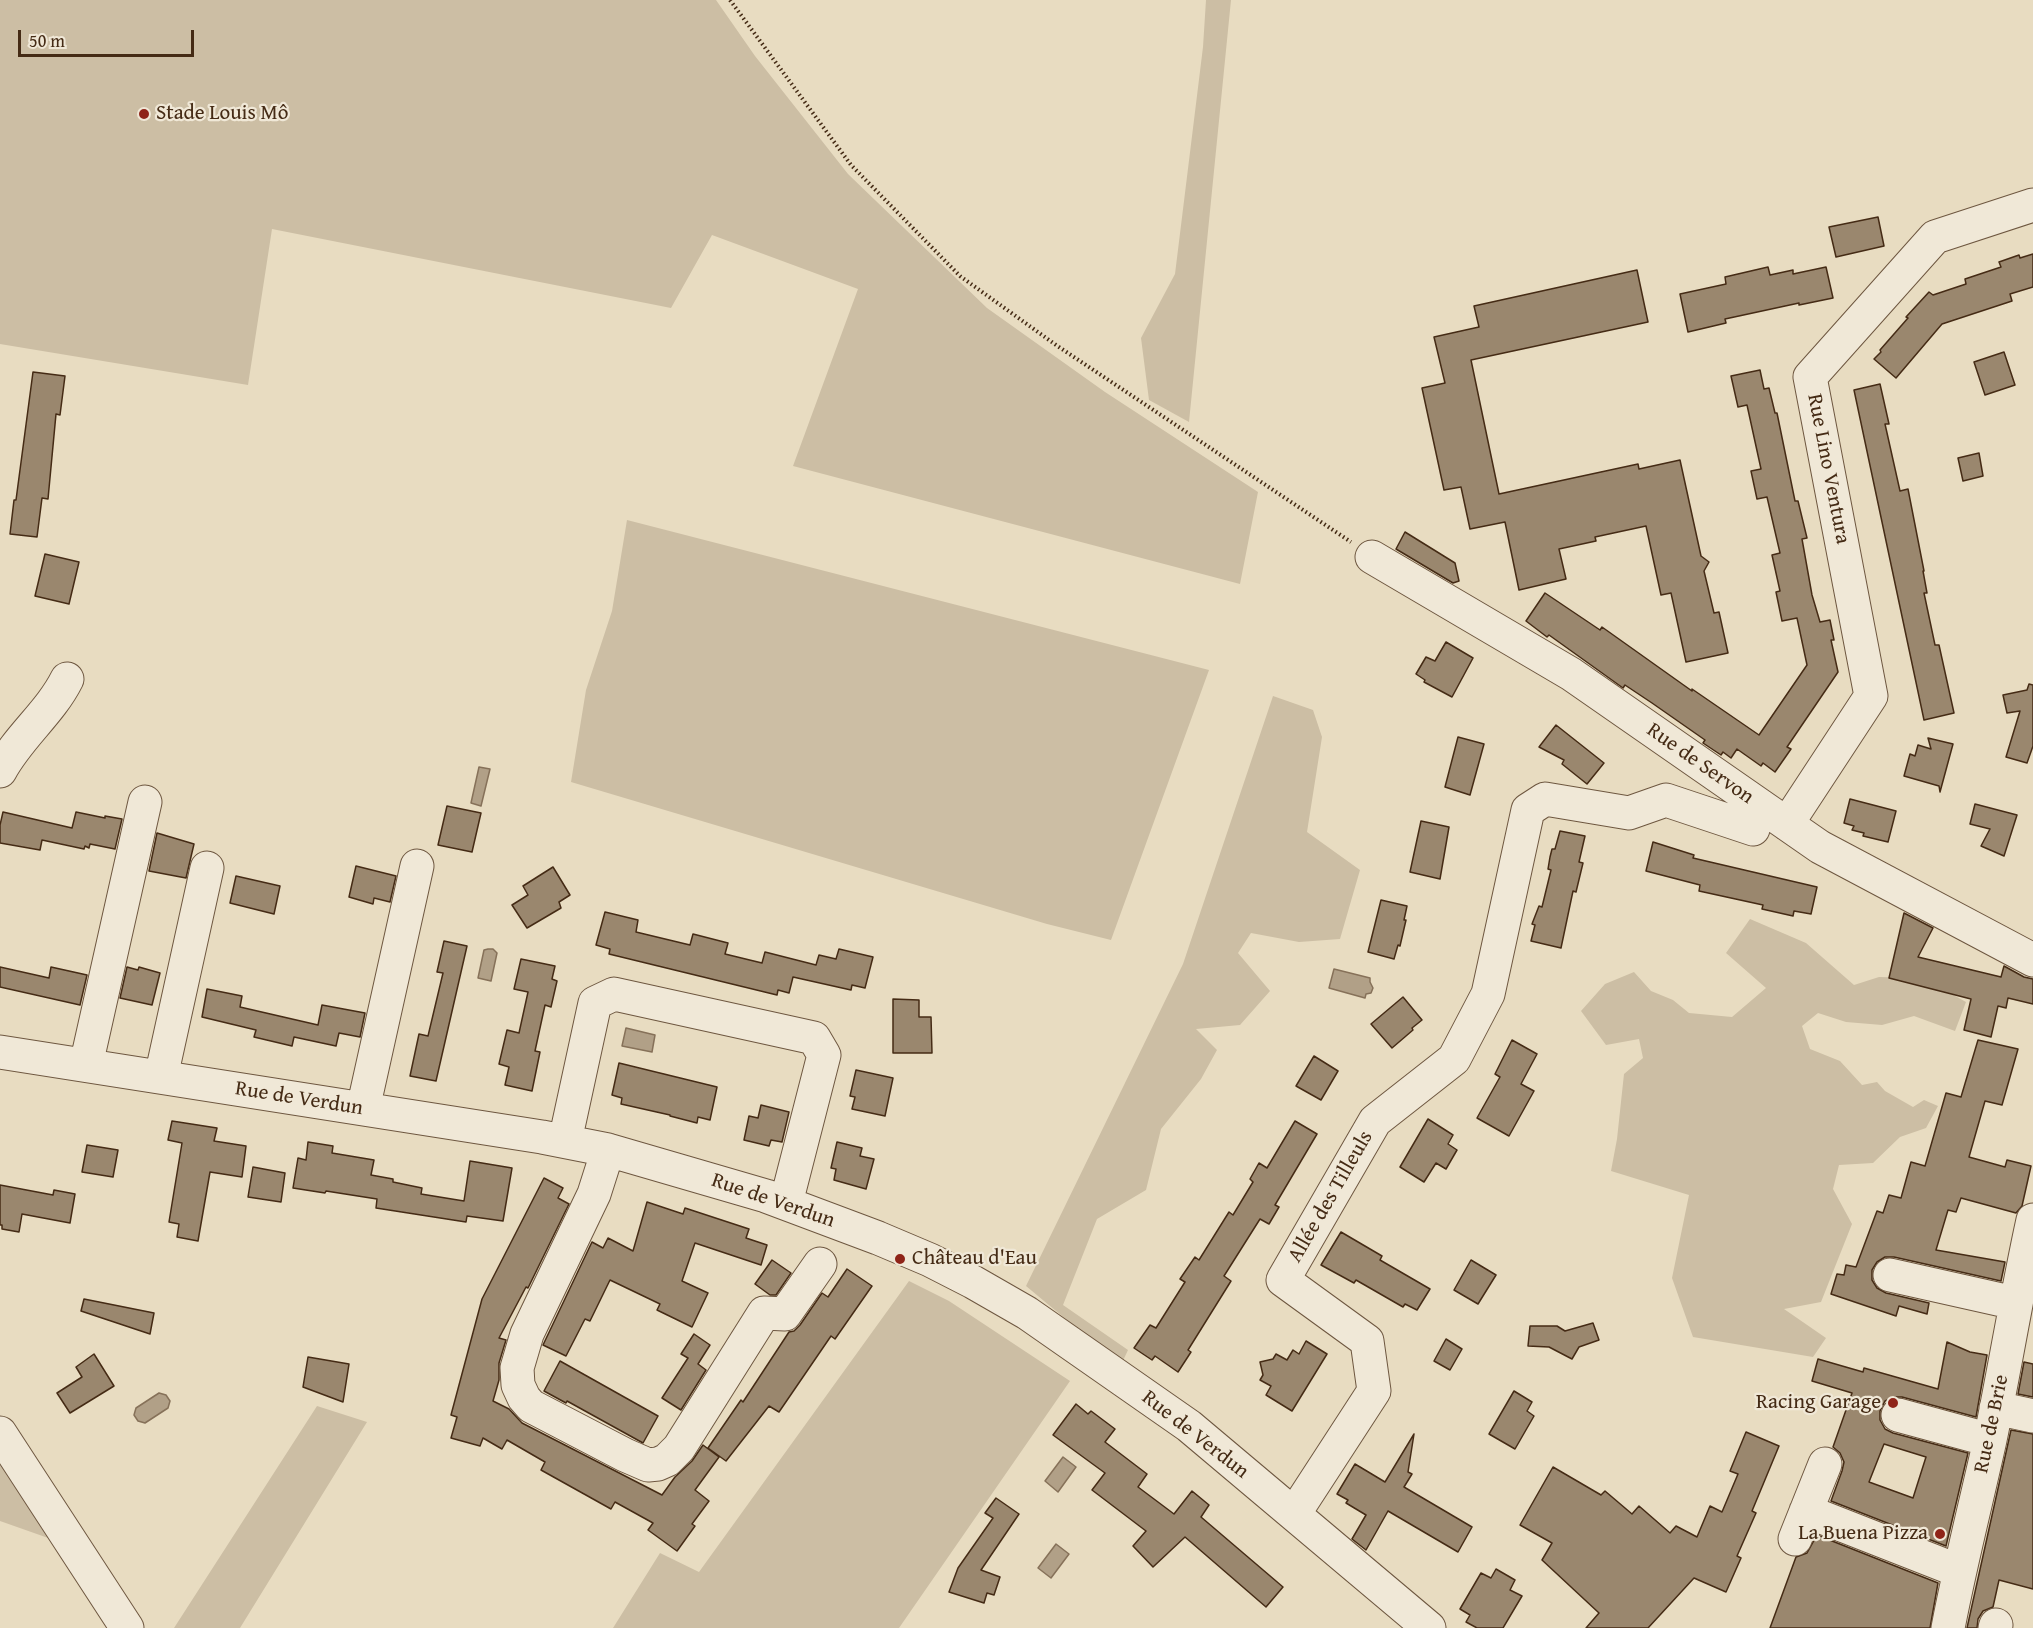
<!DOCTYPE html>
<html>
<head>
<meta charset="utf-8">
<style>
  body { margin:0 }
  #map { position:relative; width:2033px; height:1628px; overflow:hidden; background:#e8dcc1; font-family:"Gentium Book Plus",serif }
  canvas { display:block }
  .scale { position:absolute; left:18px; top:30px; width:176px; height:27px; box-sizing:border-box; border:3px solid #452b15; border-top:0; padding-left:8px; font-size:18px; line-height:21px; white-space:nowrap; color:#452b15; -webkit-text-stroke:4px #f0e8d7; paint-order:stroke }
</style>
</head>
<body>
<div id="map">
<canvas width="2033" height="1628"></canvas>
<div class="scale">50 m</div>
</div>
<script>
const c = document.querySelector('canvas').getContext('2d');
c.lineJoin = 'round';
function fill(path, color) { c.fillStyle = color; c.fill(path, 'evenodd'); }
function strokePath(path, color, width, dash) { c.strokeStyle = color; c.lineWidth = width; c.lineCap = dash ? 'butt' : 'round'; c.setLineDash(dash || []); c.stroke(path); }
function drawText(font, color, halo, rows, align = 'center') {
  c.font = font + ' "Gentium Book Plus",serif'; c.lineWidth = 4.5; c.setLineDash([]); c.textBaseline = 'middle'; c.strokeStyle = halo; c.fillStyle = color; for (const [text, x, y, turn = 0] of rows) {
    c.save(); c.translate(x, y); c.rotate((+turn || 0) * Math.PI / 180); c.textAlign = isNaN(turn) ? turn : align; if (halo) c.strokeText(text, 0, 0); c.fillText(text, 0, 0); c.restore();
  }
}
const green = new Path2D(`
  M0 0H716L755 56 848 174 987 308 1105 392 1258 492 1240 584 793 466 858 289 712 235 671 308 272 229 248 385 0 344Z
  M1206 0H1231L1189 422 1149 400 1141 338 1175 274 1203 47Z
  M627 520 1209 670 1111 940 1047 924 571 782 586 690 612 611Z
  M1273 696 1313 710 1322 737 1307 832 1360 870 1340 939 1299 942 1251 933 1238 953 1270 991 1240 1025 1196 1029 1217 1050 1201 1079 1161 1129 1146 1190 1097 1219 1063 1305 1128 1350 1121 1365 1026 1286 1183 964Z
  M1750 919 1806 943 1854 985 1879 977 1923 978 1966 1002 1955 1031 1914 1016 1882 1025 1846 1022 1818 1013 1802 1026 1810 1049 1840 1061 1862 1085 1877 1082 1885 1091 1913 1107 1924 1100 1938 1106 1926 1128 1900 1137 1873 1163 1839 1165 1833 1189 1852 1224 1821 1302 1784 1309 1826 1338 1813 1357 1693 1337 1672 1278 1689 1195 1611 1171 1617 1139 1624 1074 1643 1058 1639 1039 1606 1045 1581 1011 1605 984 1634 972 1651 991 1673 1000 1689 1013 1732 1017 1766 988 1726 953Z
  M909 1281 949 1301 1070 1381 899 1628H613L660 1553 699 1572Z
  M317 1406 367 1422 240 1628H174Z
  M0 1457 51 1539 0 1521Z`);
const water = new Path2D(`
  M479 767 490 769 481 806 471 803Z
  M488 949H493L497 953 491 981 478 978 484 950Z
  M1334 969 1370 978V982L1373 988 1371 993 1366 994 1365 998 1329 988Z
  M626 1028 655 1035 652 1052 622 1046Z
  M159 1393 166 1395 170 1401 168 1408 145 1423 138 1421 134 1415 136 1408Z
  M1063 1457 1076 1467 1058 1492 1045 1481Z
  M1056 1544 1069 1554 1051 1578 1038 1568Z`);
const building = new Path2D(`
  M1878 217 1884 246 1836 257 1829 227Z
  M2033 254V287L2010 294 2012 301 1942 324 1896 378 1874 359 1881 352 1880 350 1908 318 1906 317 1929 292 1933 295 1966 284 1965 279 2001 267 1999 262 2019 255 2020 258Z
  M1768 267 1770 275 1793 270V274L1826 267 1833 298 1799 305V303L1725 319 1726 323 1688 332 1680 294 1726 284 1725 277Z
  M1637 270 1648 322 1471 360 1499 494 1638 464 1639 469 1680 460 1701 556 1709 562 1704 571 1714 613 1719 612 1728 653 1686 662 1671 593 1661 595 1646 526 1595 537 1596 541 1559 549 1566 579 1519 590 1505 522 1470 529 1461 487 1444 490 1422 388 1445 383 1434 337 1479 327 1474 306Z
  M2004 352 2015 385 1985 395 1974 362Z
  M1760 370 1764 389 1769 388 1775 413H1777L1795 501H1798L1807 538 1802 539 1812 595 1820 622 1830 620 1834 640H1831L1838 672 1787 747 1791 749 1775 772 1763 763 1761 766 1737 749 1731 758 1723 752 1721 755 1703 743 1705 740 1652 703 1625 685 1623 688 1549 635 1547 637 1526 621 1545 593 1600 630 1602 627 1692 691V689L1759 735 1807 665 1797 618 1782 621 1776 592 1780 591 1772 555 1780 553 1767 497 1757 499 1751 471 1761 469 1747 405 1738 407 1731 376Z
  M33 372 65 376 60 415 56 414 48 499 42 498 37 537 10 534 14 500H16Z
  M1880 384 1889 424H1885L1900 491 1908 489 1924 571H1923L1927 593H1924L1935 645H1939L1954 713 1924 720 1854 390Z
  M1979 453 1983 476 1963 481 1958 458Z
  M1405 532 1455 563 1459 581 1453 583 1396 549Z
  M45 554 79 562 69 604 35 596Z
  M1446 642 1473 658 1452 697 1424 682 1425 680 1416 674 1426 657 1435 661Z
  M2029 684 2033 685V746L2027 763 2006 757 2020 711 2007 713 2003 695 2027 690Z
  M1556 725 1604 763 1587 784 1562 764 1564 760 1539 747Z
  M1458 737 1484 744 1470 795 1445 787Z
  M1928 738 1953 744 1940 792 1939 786 1904 776 1910 754 1915 756 1918 745 1931 749Z
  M1850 799 1896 811 1888 842 1863 836 1864 833 1852 830 1854 826 1844 823Z
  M1975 804 2017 815 2004 856 1981 846 1990 829 1970 824Z
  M447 806 481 813 472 852 438 845Z
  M3 812 72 828 76 812 105 818V816L122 819 115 849 90 844 89 848 85 846 84 849 42 840 40 850 0 843V825Z
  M1421 821 1449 827 1440 879 1410 872Z
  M1560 831 1585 836 1579 862 1583 863 1576 892 1573 891 1561 948 1531 941 1535 925 1532 924 1539 906 1542 907 1551 870 1548 869 1550 857 1552 849H1555Z
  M157 833 194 844 186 878 149 871Z
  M1653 842 1694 855 1693 858 1817 887 1811 914 1794 911 1793 916 1762 909 1763 905 1699 891 1700 885 1646 871Z
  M356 866 396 876 390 902 374 898 373 904 349 897Z
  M553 867 570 895 559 902 561 908 527 928 512 905 528 895 523 886Z
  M236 876 280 886 274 914 230 903Z
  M1381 900 1407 906 1404 920H1406L1400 946 1398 945 1394 959 1368 952Z
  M605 912 638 920 636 932 690 945 693 934 728 943 725 954 762 963 765 952 816 965 819 955 836 959 839 949 873 957 865 988 852 985 851 990 793 977 789 993 778 990 777 995 609 954 610 949 596 945Z
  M1904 913 1933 928 1918 957 2001 977 2004 966 2024 977 2033 979V1004L2008 998 2006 1008 1998 1006 1991 1037 1964 1030 1971 999 1889 978Z
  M444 941 467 946 436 1081 410 1076 419 1034 428 1036 443 973 437 972Z
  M521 959 555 966 552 979 557 981 551 1007 545 1005 535 1051 540 1052 532 1091 505 1085 509 1067 499 1064 507 1030 519 1033 528 992 514 989Z
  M0 967 49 978 51 967 87 975 80 1005 0 987Z
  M127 967 138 970 139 967 160 973 152 1005 120 998Z
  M207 989 242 996 240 1007 318 1025 322 1005 365 1013 360 1037 339 1033 336 1046 294 1037 292 1046 254 1037 256 1030 202 1017Z
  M1403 997 1422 1020 1412 1028 1413 1030 1392 1048 1371 1024Z
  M893 999 919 1000V1017H931L932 1053H893Z
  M1512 1040 1537 1054 1521 1084 1534 1091 1509 1136 1477 1118 1500 1077 1495 1074Z
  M1978 1040 2018 1049 2002 1105 1985 1101 1969 1157 2005 1167 2007 1160 2031 1166 2022 1206 2016 1213 1961 1198 1956 1212 1948 1210 1936 1250 2005 1262 2001 1281 1894 1257H1885L1877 1262 1872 1270V1280L1877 1288 1886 1293 1929 1303 1927 1314 1899 1306 1896 1316 1831 1294 1837 1274 1844 1275 1846 1265 1856 1267 1877 1211 1883 1213 1889 1195 1901 1198 1911 1162 1925 1166 1946 1093 1961 1097Z
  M1314 1056 1338 1071 1321 1100 1296 1086Z
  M619 1063 717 1087 710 1120 698 1117 697 1123 670 1116V1115L621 1104 622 1098 612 1095Z
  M856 1070 893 1078 885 1116 852 1109 855 1097 850 1096Z
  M761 1105 789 1112 782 1142 771 1140 769 1146 744 1140 749 1116 758 1118Z
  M1428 1119 1453 1135 1448 1144 1457 1150 1446 1169 1436 1163 1424 1182 1400 1167Z
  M172 1121 217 1128 214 1141 246 1146 242 1177 210 1172 198 1241 177 1237 179 1224 169 1222 182 1143 168 1140Z
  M1295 1121 1317 1134 1275 1205 1279 1207 1269 1224 1260 1219 1224 1276 1231 1281 1188 1350 1191 1352 1178 1372 1155 1356 1152 1360 1134 1348 1150 1325 1156 1328 1185 1282 1180 1279 1195 1257 1199 1260 1229 1212 1233 1215 1253 1182 1250 1179 1259 1163 1267 1168Z
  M308 1142 333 1146 332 1153 374 1160 371 1175 393 1179V1182L422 1188 421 1194 464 1201 470 1161 512 1168 503 1221 467 1216 466 1222 376 1208 377 1199 326 1191 325 1193 293 1188 298 1158 306 1160Z
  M837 1142 862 1148 860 1156 874 1159 866 1189 834 1180 836 1169 831 1168Z
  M87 1145 118 1150 113 1177 82 1172Z
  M253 1167 285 1173 281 1202 248 1197Z
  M544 1178 563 1188 558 1198 569 1204 528 1288 526 1287 499 1338 506 1340 499 1363V1380L493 1401 509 1409 522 1423 662 1495 675 1477 692 1461 703 1445 719 1457 695 1490 709 1501 692 1524 695 1526 677 1551 648 1530 653 1523 615 1502 611 1509 541 1470 545 1462 507 1440 502 1449 483 1438 480 1446 451 1438 457 1417 451 1415 482 1299Z
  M0 1185 53 1195 54 1190 75 1194 70 1223 22 1214 19 1232 2 1229V1225H0Z
  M647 1202 683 1214 685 1208 749 1229 746 1238 767 1245 761 1265 695 1243 682 1281 708 1293 692 1327 657 1310 660 1304 610 1280 590 1321 585 1319 566 1356 543 1345 592 1242 603 1248 608 1238 633 1251Z
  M1341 1232 1382 1256 1380 1260 1430 1289 1417 1310 1405 1304 1403 1307 1356 1280 1354 1283 1321 1265Z
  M772 1260 791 1273 776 1295H770L755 1284Z
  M1471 1260 1496 1275 1478 1304 1454 1290Z
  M847 1269 872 1286 835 1339 831 1336 779 1412 769 1406 726 1461 708 1448 741 1400 743 1402 789 1332 794 1331 800 1325 822 1293 828 1297Z
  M84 1299 154 1313 150 1334 81 1311Z
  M1593 1323 1599 1340 1579 1347 1572 1359 1549 1347 1528 1346 1530 1326H1557L1565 1331Z
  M694 1334 710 1345 698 1364 706 1370 681 1410 662 1398 688 1358 681 1354Z
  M1446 1339 1462 1349 1450 1370 1434 1361Z
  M1306 1341 1327 1354 1292 1411 1266 1395 1271 1386 1260 1380 1263 1375 1260 1362 1273 1359 1276 1354 1287 1360 1293 1350 1299 1354Z
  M1947 1342 1970 1352 1987 1355 1976 1417 1902 1397H1894L1885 1401 1880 1411V1420L1885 1429 1893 1433 1968 1453 1946 1546 1831 1501 1842 1471 1844 1462 1840 1453 1833 1447 1852 1393 1812 1381 1818 1359 1863 1372 1864 1368 1938 1389ZM1884 1444 1926 1457 1913 1498 1869 1482Z
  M94 1354 114 1386 70 1413 57 1393 82 1377 76 1367Z
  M308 1357 349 1364 343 1402 303 1387Z
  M560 1361 658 1416 643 1443 567 1401 566 1403 544 1391Z
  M2024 1362 2033 1364V1397L2018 1394Z
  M1514 1391 1532 1402 1527 1411 1534 1416 1515 1449 1489 1434Z
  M1076 1404 1088 1414 1091 1411 1115 1429 1105 1442 1147 1474 1138 1487 1174 1514 1192 1491 1209 1505 1201 1517 1283 1587 1266 1607 1185 1537 1153 1567 1133 1546 1146 1531 1092 1490 1105 1473 1053 1435Z
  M2011 1430 2033 1434V1589L1999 1580 1993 1607 1983 1611 1978 1619 1977 1628H1967Z
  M1746 1432 1779 1446 1752 1511 1756 1513 1737 1556 1741 1558 1726 1592 1694 1578 1648 1628H1586L1599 1613 1542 1560 1552 1543 1520 1525 1553 1467 1601 1495 1605 1491 1632 1514 1639 1506 1670 1533 1676 1526 1697 1537 1710 1506 1722 1512 1738 1474 1730 1471Z
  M1414 1434 1408 1472 1412 1474 1404 1487 1472 1527 1458 1552 1388 1511 1366 1550 1352 1539 1366 1515 1346 1503 1348 1500 1337 1494 1355 1464 1385 1482Z
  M996 1498 1019 1514 981 1570 1000 1577 994 1595 987 1593 984 1603 949 1592 958 1568 993 1518 985 1513Z
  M1817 1535 1938 1583 1930 1628H1770L1796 1557 1807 1553Z
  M1496 1569 1515 1580 1510 1590 1522 1596 1503 1628H1477L1466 1622 1470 1615 1460 1609 1481 1573 1491 1578Z`);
const path = new Path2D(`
  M730 0 851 165 960 276 1056 345 1351 542`);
const minor = new Path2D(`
  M1372 557 1571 674 1820 847 2033 960
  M0 771C18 737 50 713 67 679
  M1787 824 1871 696 1810 377 1935 237 2033 205
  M0 1052 542 1137 608 1150 766 1196 878 1238 930 1260 973 1282 1027 1313 1189 1426 1429 1628
  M86 1065 145 802
  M161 1077 207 868
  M363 1109 417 866
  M565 1141 595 1003 614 994 814 1038 824 1055 786 1203
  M608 1150 594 1194 527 1334 517 1368 518 1385 524 1398 531 1406 625 1455 648 1465 658 1464 667 1460 679 1448 764 1313 785 1314 820 1264
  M1890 1275 2015 1303
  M1996 1408 2033 1416
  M1898 1415 1990 1440
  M0 1433 127 1628
  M1806 1511 1959 1571
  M1294 1514 1374 1391 1367 1341 1283 1280 1375 1121 1454 1059 1488 994 1528 810 1545 799 1629 813 1666 800 1753 829
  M1795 1539 1825 1464
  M1948 1628C1960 1565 1976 1503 1990 1440 2005 1367 2017 1293 2033 1220
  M1995 1628 1996 1625`);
const markers = [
  [144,114,6,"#8f2418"],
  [900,1259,6,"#8f2418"],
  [1893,1403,6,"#8f2418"],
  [1940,1534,6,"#8f2418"]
];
const poiNames = [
  ["Stade Louis Mô",156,114],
  ["Château d'Eau",912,1259],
  ["Racing Garage",1881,1403,"right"],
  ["La Buena Pizza",1928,1534,"right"]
];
const streetNames = [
  ["Rue Lino Ventura",1828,469,79],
  ["Rue de Servon",1700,764,35],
  ["Rue de Verdun",299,1099,9],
  ["Allée des Tilleuls",1331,1197,-60],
  ["Rue de Verdun",773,1201,19],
  ["Rue de Brie",1992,1424,-78],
  ["Rue de Verdun",1195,1435,38]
];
fill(green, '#ccbea4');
fill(water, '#b1a087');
strokePath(water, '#867159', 1.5);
fill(building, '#9a876e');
strokePath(building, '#452b15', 1.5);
strokePath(minor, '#6e5740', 35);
strokePath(path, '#452b15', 4, [1.5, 3]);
strokePath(minor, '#f0e8d7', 33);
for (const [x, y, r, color] of markers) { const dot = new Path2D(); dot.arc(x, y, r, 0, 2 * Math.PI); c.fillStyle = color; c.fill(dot); strokePath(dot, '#f0e8d7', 2); }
drawText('21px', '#452b15', '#f0e8d7', poiNames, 'left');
drawText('21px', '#452b15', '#f0e8d7', streetNames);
</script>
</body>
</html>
